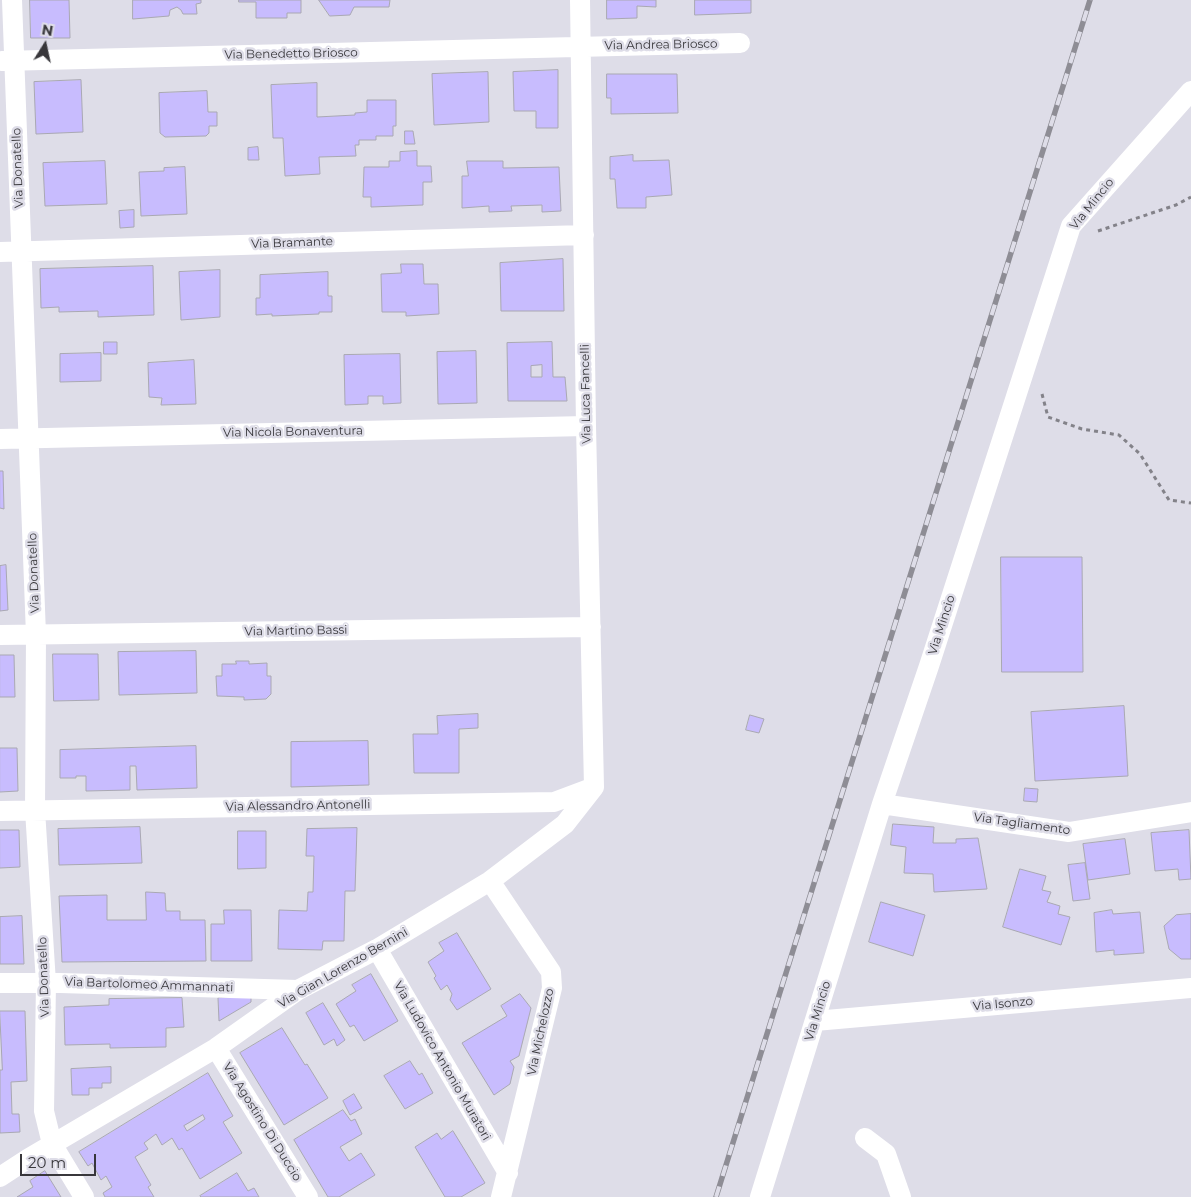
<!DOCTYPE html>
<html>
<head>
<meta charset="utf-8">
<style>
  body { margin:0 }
  #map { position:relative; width:1191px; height:1197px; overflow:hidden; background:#dedde8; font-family:Montserrat,sans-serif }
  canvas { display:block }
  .north { position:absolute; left:20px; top:20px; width:50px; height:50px; -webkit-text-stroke:4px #dedde8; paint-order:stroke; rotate:10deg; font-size:14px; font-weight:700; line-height:20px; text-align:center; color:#38373b }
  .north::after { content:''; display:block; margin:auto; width:18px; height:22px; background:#38373b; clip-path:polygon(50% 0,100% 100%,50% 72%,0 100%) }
  .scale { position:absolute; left:20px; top:1154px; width:76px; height:22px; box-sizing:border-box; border:2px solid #38373b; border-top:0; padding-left:6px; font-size:15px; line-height:18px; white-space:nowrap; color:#38373b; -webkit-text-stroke:4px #dedde8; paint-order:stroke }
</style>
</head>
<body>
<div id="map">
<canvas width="1191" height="1197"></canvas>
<div class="north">N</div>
<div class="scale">20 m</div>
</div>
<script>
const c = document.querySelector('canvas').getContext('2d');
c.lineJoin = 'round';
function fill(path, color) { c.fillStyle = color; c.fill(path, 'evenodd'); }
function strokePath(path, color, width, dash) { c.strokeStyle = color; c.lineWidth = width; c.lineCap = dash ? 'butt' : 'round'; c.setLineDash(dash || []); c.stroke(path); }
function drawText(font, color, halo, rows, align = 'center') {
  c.font = font + ' Montserrat,sans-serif'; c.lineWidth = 5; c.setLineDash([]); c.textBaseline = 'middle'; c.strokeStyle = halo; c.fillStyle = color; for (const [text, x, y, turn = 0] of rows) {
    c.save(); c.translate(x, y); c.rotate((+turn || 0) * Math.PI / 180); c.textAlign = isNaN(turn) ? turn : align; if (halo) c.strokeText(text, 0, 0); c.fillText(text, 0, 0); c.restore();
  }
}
const building = new Path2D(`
  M30 0H69L70 38H31Z
  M133 0H201V3L196 4 197 14H183L181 10 177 7 170 10 169 16 133 19Z
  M239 0H301V13H287V18H256V2H239Z
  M319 0H390L389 7H354L350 15 330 16Z
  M607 0H656V7L637 6V18L607 19Z
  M695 0H751V13L695 15Z
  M558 70V128H536V111H514L513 72Z
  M488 72 489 122 434 125 432 74Z
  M607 74H677L678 113 611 114V98H607Z
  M81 80 83 132 36 134 34 82Z
  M317 83V117L355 115V113L367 112V100H396V126H393V136H376V140H359V145H355L356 156 319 157 320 174 285 176 283 138H273L271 85Z
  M207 91 208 112H217V126H209V133L206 136 165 137 160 133 159 93Z
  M405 131H413L415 144H405Z
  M258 147 259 160H248V148Z
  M417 151V166H431L432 182H423V205L371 207V197H363L364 167H389V161H400V152Z
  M633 155V161L669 160 672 195 646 197V208H617L615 179H610V157Z
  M105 161 107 204 45 206 43 163Z
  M467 161H503V168L559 167 561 211 542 212V205L511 206 512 211 489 212V206L462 208V176H468Z
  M185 167 187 214 141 216 139 172 164 171V168Z
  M134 210V227L120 228 119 211Z
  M563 259 564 311H501L500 263Z
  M401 264H423L424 284H438L439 314 406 316V312H382L381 274 401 273Z
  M153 266 154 315 98 317V311L59 312V307L41 308 40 269Z
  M220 270V317L181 320 179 272Z
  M328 272V296H332V312H319V314L272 316V314L256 315V298H260V275Z
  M104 342H117V354H104Z
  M552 342 553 377H565L567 401H508L507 343ZM542 365V377H531V366Z
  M476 351 477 403 438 404 437 352Z
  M101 353V381L60 382V354Z
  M400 354 401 403 383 404V396H368V404L345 405 344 355Z
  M194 360 196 404 161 405 162 398 149 397 148 363Z
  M0 471H3L4 509 0 508Z
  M1001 557H1082L1083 672H1002Z
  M6 565 8 610 0 611V566Z
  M196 651 197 693 119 695 118 652Z
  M53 654H98L99 700 54 701Z
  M0 655H14L15 697H0Z
  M236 661H249V664L267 663V676H271V694L266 699 244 700V697L217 696 216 676H222V664H236Z
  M1124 706 1128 776 1035 781 1031 712Z
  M478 714V728L459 729V773H414L413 734H438L437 716Z
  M750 715 764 719 759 733 746 730Z
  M368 741 369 785 291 787V742Z
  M196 746 197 788 137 790 136 766H130V790L86 791V776H76V778H60V750Z
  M0 748H17L18 791 0 792Z
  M1025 788 1038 789 1037 802 1024 801Z
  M893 824 934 827 933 843H956V839L978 838 987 889 934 892 933 874 904 873 906 847 891 845Z
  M140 827 142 863 59 865 58 829Z
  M357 828 355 891H345L344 941H323L322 950 278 949 279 910 307 911 308 892H313L314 856H306L307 829Z
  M0 830H19L20 867 0 868Z
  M1189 830 1191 879 1179 880 1178 869 1155 871 1151 833Z
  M238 831H266V868L238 869Z
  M1125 839 1130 874 1088 880 1083 844Z
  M1085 863 1090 899 1073 901 1068 865Z
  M1020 869 1046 876 1042 890 1051 892 1047 902 1060 906 1058 914 1070 917 1061 945 1003 927Z
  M146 892 165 893 166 911H180V920H205L206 961 62 962 59 896 107 895V920H146Z
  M881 902 925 915 913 956 869 942Z
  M224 910H251L252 961H211V924H224Z
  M1112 910 1113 914 1140 912 1144 953 1114 955V950L1096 952 1094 913Z
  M1191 914V959H1181L1169 949 1164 926 1176 915Z
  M22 916 24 964H0V917Z
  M457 933 491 989 457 1010 450 1000 452 994 447 985 441 990 434 978 436 976 428 962 444 951 439 943Z
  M371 974 398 1021 364 1041 354 1025 350 1027 336 1004 356 991 352 985Z
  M520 994 531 1008 519 1056 510 1061 514 1067 510 1084 494 1095 462 1043 507 1016 501 1006Z
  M251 997V1002L219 1021 218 998Z
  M182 998 184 1027 166 1028V1047L110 1048V1044L65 1045 64 1007 109 1005V999Z
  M323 1003 345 1040 337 1046 334 1039 324 1045 306 1013Z
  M0 1011H25L27 1081 11 1082 12 1114H19L20 1132 0 1133V1070H2Z
  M282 1028 305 1065 307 1064 328 1098 284 1125 240 1053Z
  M410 1061 419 1075 422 1073 433 1093 405 1109 384 1076Z
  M111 1067V1083H102V1088H89V1095H72L71 1069Z
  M208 1073 233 1116 223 1122 242 1153 200 1179 182 1148 179 1150 172 1138 162 1145 156 1134 144 1143 148 1149 135 1157 151 1185 148 1187 154 1197H105L103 1193 112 1187 106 1176 101 1180 92 1163 88 1166 79 1152ZM203 1115 205 1119 187 1131 184 1126Z
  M354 1094 362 1108 350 1115 343 1101Z
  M343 1110 351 1121 355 1119 362 1134 340 1147 349 1161 361 1153 375 1175 339 1197H328L294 1140Z
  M453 1131 485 1183 461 1197H445L415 1147 437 1133 441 1139Z
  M45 1171 61 1197H17L33 1187 30 1181Z
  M237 1173 248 1191 254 1188 259 1197H201L200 1196Z`);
const path = new Path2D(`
  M1098 231 1176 205 1191 197
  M1042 394 1048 417 1082 429 1119 435 1140 454 1169 500 1191 503`);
const street = new Path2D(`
  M12 0 36 635 35 810 46 983 44 1111 52 1144 84 1197
  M580 0 586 426 594 787
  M2 61 740 43
  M0 252 584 235
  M0 439 586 426
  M0 635 591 627
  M882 804 1069 832 1191 812
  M0 811 554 802 594 787
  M490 881 551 972 552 988 501 1197
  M377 949 508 1173
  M0 983H60L298 990
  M815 1021 1191 988
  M216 1048 308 1197
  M865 1138 886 1154 901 1197
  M0 1177 29 1158 216 1048 298 990 377 949 490 881 565 824 594 787
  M760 1197 882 804 929 666 1071 226 1191 91`);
const rail = new Path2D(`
  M716 1197 1090 0`);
const streetNames = [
  ["Via Andrea Briosco",661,45,-1],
  ["Via Benedetto Briosco",291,54,-1],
  ["Via Donatello",18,168,-92],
  ["Via Mincio",1092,204,-51],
  ["Via Bramante",292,243,-2],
  ["Via Luca Fancelli",586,394,-91],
  ["Via Nicola Bonaventura",293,432,-1],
  ["Via Donatello",34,573,-92],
  ["Via Mincio",942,625,-72],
  ["Via Martino Bassi",296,631,-1],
  ["Via Alessandro Antonelli",298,806,-1],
  ["Via Tagliamento",1022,824,8],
  ["Via Gian Lorenzo Bernini",343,968,-30],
  ["Via Donatello",44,977,-92],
  ["Via Bartolomeo Ammannati",149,985,2],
  ["Via Isonzo",1003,1004,-5],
  ["Via Mincio",818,1011,-73],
  ["Via Michelozzo",541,1032,-78],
  ["Via Ludovico Antonio Muratori",442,1061,60],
  ["Via Agostino Di Duccio",262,1122,58]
];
fill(building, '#c8bcfe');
strokePath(building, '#a9a8b2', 1);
strokePath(path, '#838289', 3, [4, 4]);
strokePath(street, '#fff', 20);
strokePath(rail, '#8e8d95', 5.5);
strokePath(rail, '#dedde8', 4, [11]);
drawText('12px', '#38373b', '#dedde8', streetNames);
</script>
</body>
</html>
